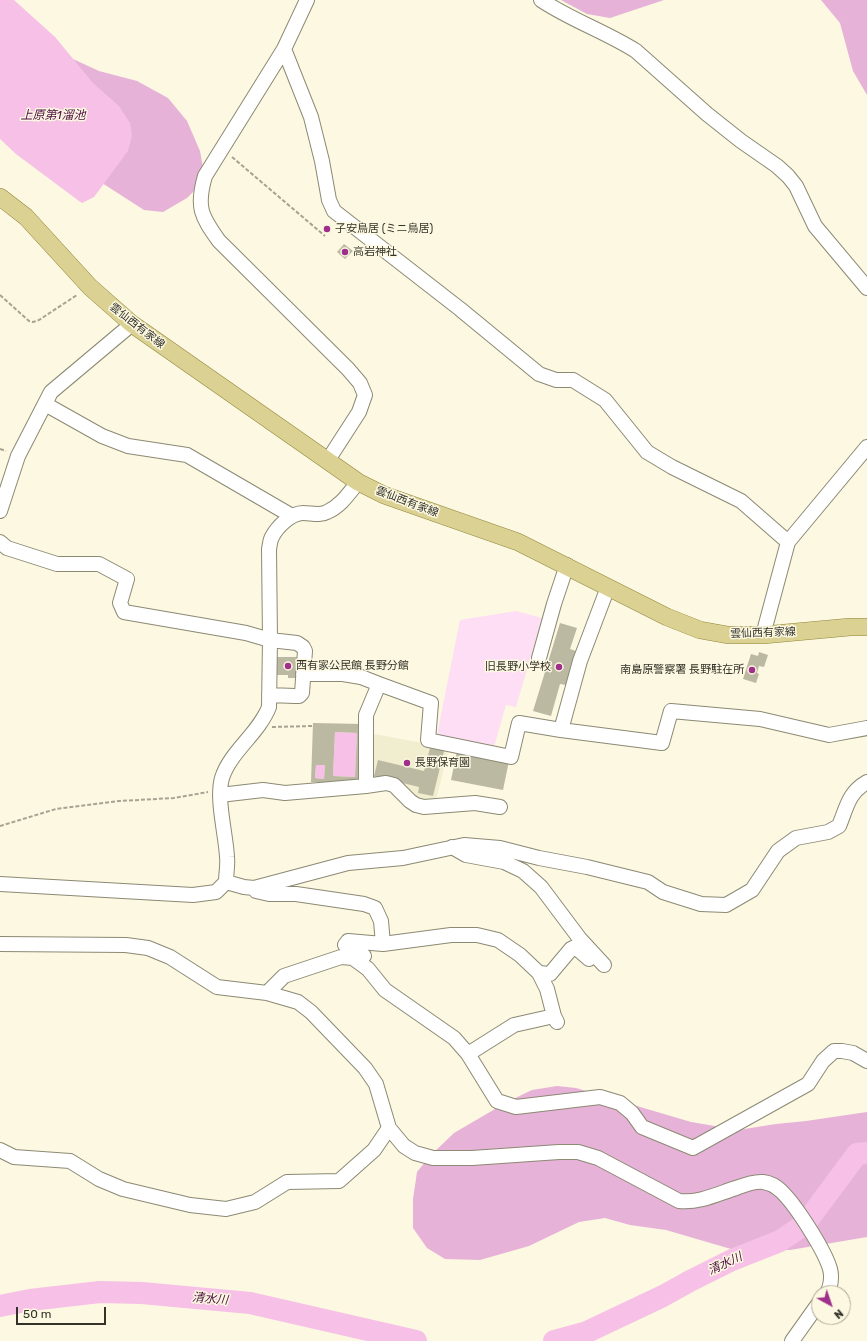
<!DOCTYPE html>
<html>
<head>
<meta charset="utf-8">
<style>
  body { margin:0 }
  #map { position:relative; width:867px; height:1341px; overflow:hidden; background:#fcf8e1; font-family:Rubik,sans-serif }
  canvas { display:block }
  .north { position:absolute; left:811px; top:1285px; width:40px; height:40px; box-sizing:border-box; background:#fcf8e1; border:1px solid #aca997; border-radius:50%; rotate:140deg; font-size:11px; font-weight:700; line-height:16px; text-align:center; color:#333229 }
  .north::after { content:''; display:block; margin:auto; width:14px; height:18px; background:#a02e8b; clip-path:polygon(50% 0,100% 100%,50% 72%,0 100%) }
  .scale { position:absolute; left:16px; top:1307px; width:90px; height:18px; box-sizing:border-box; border:2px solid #333229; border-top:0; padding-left:5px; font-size:12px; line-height:14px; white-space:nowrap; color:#333229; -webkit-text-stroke:3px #fcf8e1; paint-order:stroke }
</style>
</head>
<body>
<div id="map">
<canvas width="867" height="1341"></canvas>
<div class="north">N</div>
<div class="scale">50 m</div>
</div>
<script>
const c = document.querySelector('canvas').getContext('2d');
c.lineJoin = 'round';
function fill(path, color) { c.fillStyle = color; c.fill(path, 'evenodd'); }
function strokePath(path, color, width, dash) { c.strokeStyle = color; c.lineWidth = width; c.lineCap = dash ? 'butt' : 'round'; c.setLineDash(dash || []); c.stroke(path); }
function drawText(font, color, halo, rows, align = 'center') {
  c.font = font + ' Rubik,"Noto Sans JP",sans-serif'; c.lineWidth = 3; c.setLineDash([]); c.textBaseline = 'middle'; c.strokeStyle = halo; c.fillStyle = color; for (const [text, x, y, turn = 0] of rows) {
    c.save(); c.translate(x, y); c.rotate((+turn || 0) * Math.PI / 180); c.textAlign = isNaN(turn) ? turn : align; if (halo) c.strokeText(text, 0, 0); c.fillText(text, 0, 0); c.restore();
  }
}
const built = new Path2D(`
  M369 733 449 748 436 800 425 802 369 777Z`);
const green = new Path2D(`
  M516 611 542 618 516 707 506 705 494 747 437 735 460 620Z`);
const forest = new Path2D(`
  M561 0H664L610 18 587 14Z
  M821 0H867V95L853 71 840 23Z
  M36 42 99 71 137 81 168 98 187 121 200 151 204 173 198 187 187 198 163 212 144 210 40 143Z
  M557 1086 576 1088 691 1122 738 1130 776 1124 806 1121 867 1112V1237L790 1250 731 1249 666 1230 630 1225 605 1218 579 1222 529 1246 480 1260 445 1259 427 1248 413 1228V1199L417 1172 430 1156 454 1133 507 1102 532 1090Z`);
const water = new Path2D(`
  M0 0H14L55 37 93 83 119 106 130 123 132 136 128 151 94 197 82 203 79 201 16 154 0 139Z
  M335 732 357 733 355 777 333 776Z
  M316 765H325L324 779 315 778Z`);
const river = new Path2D(`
  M0 1306 30 1300 100 1292 142 1293 250 1303 416 1341
  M554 1341 587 1332 663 1296 690 1281 732 1260 780 1241 805 1224 857 1154 867 1153`);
const building = new Path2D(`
  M344 244 353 251 345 259 337 252Z
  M560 623 577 628 570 649 576 651 566 685 560 684 551 716 533 711Z
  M759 652 768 655 764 667 759 666 757 673 759 674 756 683 743 679 751 654 758 656Z
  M277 657H300V675H296V678H288V675H276Z
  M313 723 362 724 359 784 311 782ZM335 732 357 733 355 777 333 776ZM316 765H325L324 779 315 778Z
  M430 748 444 751 433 796 418 793 419 787 374 776 378 760 424 771Z
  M457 751 509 761 503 790 451 780Z`);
const path = new Path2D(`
  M232 157 325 236
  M0 295 29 321 33 322 39 320 77 295
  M0 449 6 451
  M272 727 313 726
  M0 826 56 809 119 801 174 798 208 792`);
const minor = new Path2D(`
  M307 0 284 49 205 176C196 207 201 216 219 241L348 369 360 383 365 395 359 412 328 460
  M541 0C571 20 606 32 636 51L707 114 741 141 777 166 788 176 796 186 815 226 867 288
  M284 49 311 117 322 161 329 200 334 211 460 309 539 374 556 380H573L605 400 647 452 672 467 741 501 788 542
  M45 404 102 436 128 446 187 455 292 516
  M0 511 18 456 51 392 132 324
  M0 542 7 548 57 564H99L127 579 120 603 124 612 246 633 270 640 297 643 303 647 305 651 302 693 299 696H295L269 695
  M763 635 788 542 867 447
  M539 658 554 604 567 565
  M303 674H343L361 677 379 684
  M561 730 580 661 608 587
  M366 786V715L379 684 431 703 428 740 511 757 519 723 561 730 662 743 671 711 760 719 829 735 867 728
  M220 795 263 790 285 793 366 786 386 783 394 785 410 801 416 805 424 807 475 803 500 807
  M452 847 466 855 504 862 523 871 541 887 580 939 604 965
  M226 882 244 887 254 888 348 863 403 858 464 845 500 848 539 858 587 867 648 882 663 892 701 904 726 905 752 890 778 851 796 838 828 832 839 826C847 807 848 793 867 782
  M0 884 193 895 216 892 226 882C226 873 228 865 227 857 226 835 216 799 222 778 230 752 259 733 269 707L270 640 269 549C270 545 270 540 272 537 277 527 291 513 303 513 311 513 320 516 327 512 341 506 349 493 358 482
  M254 888 256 891 269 894H296L364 904 375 908 381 921 383 944
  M0 944 126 945 148 948 170 957 217 987 267 993 298 1002 311 1012 365 1068 376 1084 389 1128 404 1146 415 1153 433 1158H472L559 1152H578L598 1158 679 1201C700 1203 717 1194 736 1188 744 1185 754 1181 763 1182 770 1183 776 1186 781 1191 796 1205 825 1251 830 1269 832 1276 831 1287 827 1293
  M364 956C360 951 351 949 345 945L348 941 383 944 451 935H477L498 940 520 955 539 973 547 989 554 1016 557 1022
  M539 973 550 974 571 949 575 947 589 959
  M267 993 284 976 341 957 353 958 368 969 385 990 454 1038 468 1054 497 1101 516 1107 600 1097 620 1103 632 1113 642 1127 693 1148 808 1084 823 1061 834 1051H842L853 1053 867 1061
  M468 1054 514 1025 554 1016
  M0 1150 14 1157 70 1161 99 1179 123 1189 190 1205 226 1209 255 1202 287 1182 339 1181 374 1150 389 1128
  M792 1341 819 1303`);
const major = new Path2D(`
  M0 197 26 217 90 287 132 324 358 482 384 495 518 542 667 617 700 630 728 635H763L850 627H867`);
const markers = [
  [327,229,4,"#a02e8b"],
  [345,252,4,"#a02e8b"],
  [288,666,4,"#a02e8b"],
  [559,667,4,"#a02e8b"],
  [752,670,4,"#a02e8b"],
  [407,763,4,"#a02e8b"]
];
const poiNames = [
  ["子安鳥居 (ミニ鳥居)",335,229],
  ["高岩神社",353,252],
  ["西有家公民館 長野分館",296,666],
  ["旧長野小学校",551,667,"right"],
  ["南島原警察署 長野駐在所",744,670,"right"],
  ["長野保育園",415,763]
];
const streetNames = [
  ["雲仙西有家線",137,326,38],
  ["雲仙西有家線",407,502,21],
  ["雲仙西有家線",763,633,-2]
];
const waterNames = [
  ["上原第1溜池",53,116],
  ["清水川",725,1264,-25],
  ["清水川",210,1299,5]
];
fill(built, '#f1edcf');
fill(green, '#fddef4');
fill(forest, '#e6b2d8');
fill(water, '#f6c0e7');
strokePath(river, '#f6c0e7', 22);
fill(building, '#bcb9a2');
strokePath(minor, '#8c8974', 16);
strokePath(major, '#91863e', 18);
strokePath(path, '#a6a392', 2, [4, 2]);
strokePath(minor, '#fff', 14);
strokePath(major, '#dbd192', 17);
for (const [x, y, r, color] of markers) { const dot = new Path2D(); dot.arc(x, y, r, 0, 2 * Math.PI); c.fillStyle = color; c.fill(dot); strokePath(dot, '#fcf8e1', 1.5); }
drawText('11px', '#333229', '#fcf8e1', poiNames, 'left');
drawText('11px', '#333229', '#fcf8e1', streetNames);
drawText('italic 12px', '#4b0e40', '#fcf8e1', waterNames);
</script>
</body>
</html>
